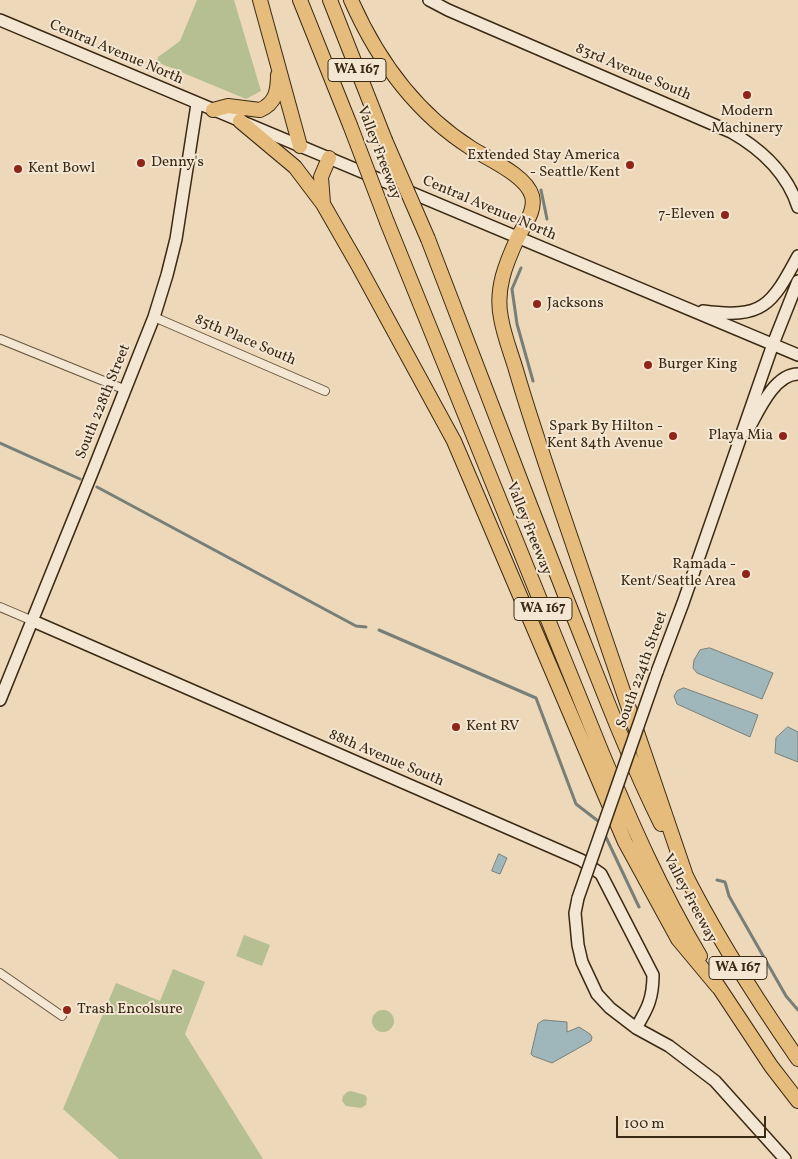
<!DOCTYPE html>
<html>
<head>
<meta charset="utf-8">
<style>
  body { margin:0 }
  #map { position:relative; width:798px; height:1159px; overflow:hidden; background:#edd8ba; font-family:Vollkorn,serif }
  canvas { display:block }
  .scale { position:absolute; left:616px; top:1116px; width:150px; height:22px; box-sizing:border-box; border:2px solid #3b2a13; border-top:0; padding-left:6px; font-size:15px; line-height:18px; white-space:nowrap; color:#3b2a13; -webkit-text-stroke:4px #f3e6d2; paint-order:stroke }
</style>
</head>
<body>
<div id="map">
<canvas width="798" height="1159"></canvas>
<div class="scale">100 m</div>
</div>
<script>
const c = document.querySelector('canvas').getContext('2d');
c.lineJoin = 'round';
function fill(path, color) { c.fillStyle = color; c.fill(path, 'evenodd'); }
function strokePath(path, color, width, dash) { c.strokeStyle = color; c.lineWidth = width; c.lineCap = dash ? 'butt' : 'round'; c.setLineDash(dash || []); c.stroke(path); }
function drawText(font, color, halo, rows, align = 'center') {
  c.font = font + ' Vollkorn,serif'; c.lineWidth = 4; c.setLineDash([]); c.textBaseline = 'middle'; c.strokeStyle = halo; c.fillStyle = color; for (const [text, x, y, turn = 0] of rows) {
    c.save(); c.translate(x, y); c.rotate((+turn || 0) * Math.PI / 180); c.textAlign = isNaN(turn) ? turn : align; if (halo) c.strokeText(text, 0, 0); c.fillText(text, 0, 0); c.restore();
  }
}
const green = new Path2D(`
  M197 0H234L261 91 246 99 157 62 158 57 180 41Z
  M244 935 270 945 262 966 236 956Z
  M173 969 205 982 185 1034 263 1159H119L63 1109 116 983 160 1001Z
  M372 1021a11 11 0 1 1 22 0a11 11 0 1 1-22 0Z
  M351 1091 365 1095 367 1098 366 1105 361 1108 346 1106 342 1101 343 1096 347 1092Z`);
const water = new Path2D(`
  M710 648 773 673 762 699 697 673 693 668 694 660 700 650Z
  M684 688 758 715 750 737 677 704 674 696 677 691Z
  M788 727 798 732V762L775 753 776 738Z
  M499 854 507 858 500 874 492 871Z
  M544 1020 567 1022V1032L579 1027 590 1034 592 1037 591 1041 552 1063 533 1056 531 1054 538 1024Z`);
const stream = new Path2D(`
  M541 190 547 219
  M521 268 512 289 517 324 533 381
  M0 443 80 479
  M97 487 356 626 366 627
  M379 630 536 698 576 804 598 821 600 826
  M604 833 639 907
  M717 880 725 882 729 896 786 996 798 1010`);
const street = new Path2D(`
  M154 317 325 391
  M0 339 126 390
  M0 607 33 621
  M0 973 62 1016`);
const secondary = new Path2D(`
  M429 0 448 10 731 132C761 149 787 173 798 207
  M0 20 798 355
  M703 311C763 319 771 306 798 256
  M748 430C758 412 774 374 798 374
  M33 621 581 860 601 874 653 975C653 998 648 1008 636 1028
  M657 672 683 603 773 344 798 281
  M0 700 94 468 154 317 167 275 176 239 197 104
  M578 898 575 913 578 945 582 962 597 994 610 1008 636 1028 669 1046 715 1081 785 1159`);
const highway = new Path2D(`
  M260 0 300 146
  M300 0 350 125
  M330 0 385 140
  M351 0C377 59 416 113 471 148 488 159 526 175 532 196 536 211 524 225 518 237 506 263 495 289 501 318 504 336 511 353 516 370 530 418 546 465 562 512 603 632 644 753 685 873
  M213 110 228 106 260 110C276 103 278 90 278 75
  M240 121 295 167 323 204 358 265 454 441 625 842 678 939 718 987
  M323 203 321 177 329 158
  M387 222 602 753C631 822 661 891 700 956
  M428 239C474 360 520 480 567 600 597 675 625 751 661 824
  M681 866C714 933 755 997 798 1059
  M714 980 771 1066 798 1101`);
const secondaryBridge = new Path2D(`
  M578 898 657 672`);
const highwayBridge = new Path2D(`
  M350 125 387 222
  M385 140 428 239`);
const markers = [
  [747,95,5,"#8f2418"],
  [141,163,5,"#8f2418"],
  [630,165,5,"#8f2418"],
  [18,169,5,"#8f2418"],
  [725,215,5,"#8f2418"],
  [537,304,5,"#8f2418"],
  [648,365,5,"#8f2418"],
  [673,436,5,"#8f2418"],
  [783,436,5,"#8f2418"],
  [746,574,5,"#8f2418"],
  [456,727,5,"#8f2418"],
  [67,1010,5,"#8f2418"]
];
const shields = [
  [357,70,58],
  [543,609,58],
  [738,968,58]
];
const shieldNames = [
  ["WA 167",357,70],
  ["WA 167",543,609],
  ["WA 167",738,968]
];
const streetNames = [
  ["Central Avenue North",116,53,23],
  ["83rd Avenue South",633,73,23],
  ["Valley Freeway",378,153,69],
  ["Central Avenue North",489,209,23],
  ["85th Place South",245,341,23],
  ["South 228th Street",104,402,-68],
  ["Valley Freeway",528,529,68],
  ["South 224th Street",643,670,-70],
  ["88th Avenue South",386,759,23],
  ["Valley Freeway",689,899,62]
];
const poiNames = [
  ["Modern",747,112,"center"],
  ["Machinery",747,129,"center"],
  ["Extended Stay America",620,156,"right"],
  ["- Seattle/Kent",620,173,"right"],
  ["Denny's",151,163],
  ["Kent Bowl",28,169],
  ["7-Eleven",715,215,"right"],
  ["Jacksons",547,304],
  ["Burger King",658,365],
  ["Spark By Hilton -",663,427,"right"],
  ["Kent 84th Avenue",663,444,"right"],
  ["Playa Mia",773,436,"right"],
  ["Ramada -",736,565,"right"],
  ["Kent/Seattle Area",736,582,"right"],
  ["Kent RV",466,727],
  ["Trash Encolsure",77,1010]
];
fill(green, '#b6bf91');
fill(water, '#9fb7bb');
strokePath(water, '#777f78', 1);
strokePath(stream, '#777f78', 3);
strokePath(street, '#68563d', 10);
strokePath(secondary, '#3b2a13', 14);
strokePath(highway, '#3b2a13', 16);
strokePath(street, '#f3e6d2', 8);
strokePath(secondary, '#f3e6d2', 11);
strokePath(highway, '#e6bc7d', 14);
strokePath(secondaryBridge, '#3b2a13', 14, []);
strokePath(highwayBridge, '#3b2a13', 16, []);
strokePath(secondaryBridge, '#f3e6d2', 11);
strokePath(highwayBridge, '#e6bc7d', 14);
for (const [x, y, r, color] of markers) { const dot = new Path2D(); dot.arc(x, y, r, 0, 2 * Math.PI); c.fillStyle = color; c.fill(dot); strokePath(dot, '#f3e6d2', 2); }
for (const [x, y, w] of shields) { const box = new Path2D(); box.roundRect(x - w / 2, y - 11.5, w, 23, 4); c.fillStyle = '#f3e6d2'; c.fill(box); strokePath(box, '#3b2a13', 1); }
drawText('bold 14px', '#3b2a13', null, shieldNames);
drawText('15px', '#3b2a13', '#f3e6d2', streetNames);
drawText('15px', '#3b2a13', '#f3e6d2', poiNames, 'left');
</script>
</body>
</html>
